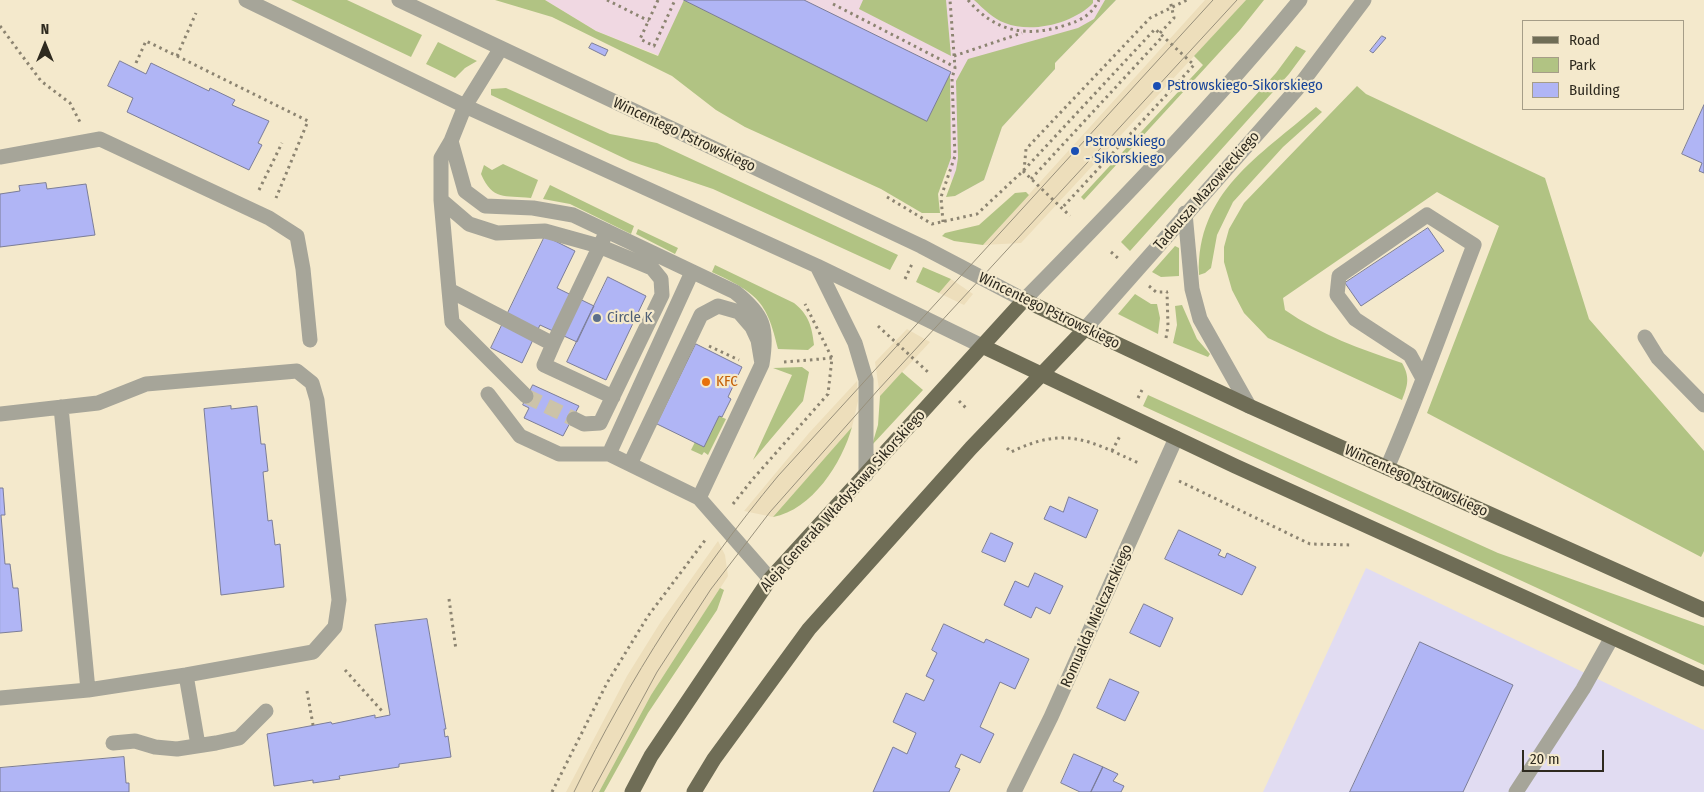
<!DOCTYPE html>
<html>
<head>
<meta charset="utf-8">
<style>
  body { margin:0 }
  #map { position:relative; width:1704px; height:792px; overflow:hidden; background:#f4e9cc; font-family:"Fira Sans Condensed",sans-serif }
  canvas { display:block }
  .legend { position:absolute; left:1522px; top:20px; width:162px; height:90px; box-sizing:border-box; background:#f4e9cc; border:1px solid #a59d87; margin:0; padding:6px 9px; list-style:none; font-size:15px; color:#2e2a1f }
  .legend li { display:flex; align-items:center; gap:10px; height:25px }
  .legend b { width:25px; border:1px solid #a59d87 }
  .north { position:absolute; left:20px; top:20px; width:50px; height:50px; -webkit-text-stroke:4px #f4e9cc; paint-order:stroke; rotate:0deg; font-size:14px; font-weight:700; line-height:20px; text-align:center; color:#2e2a1f }
  .north::after { content:''; display:block; margin:auto; width:18px; height:22px; background:#2e2a1f; clip-path:polygon(50% 0,100% 100%,50% 72%,0 100%) }
  .scale { position:absolute; left:1522px; top:750px; width:82px; height:22px; box-sizing:border-box; border:2px solid #2e2a1f; border-top:0; padding-left:6px; font-size:15px; line-height:18px; white-space:nowrap; color:#2e2a1f; -webkit-text-stroke:4px #f4e9cc; paint-order:stroke }
</style>
</head>
<body>
<div id="map">
<canvas width="1704" height="792"></canvas>
<ul class="legend">
<li><b style="height:6px;background:#6f6d56"></b>Road</li>
<li><b style="height:14px;background:#b1c383"></b>Park</li>
<li><b style="height:14px;background:#b0b5f5"></b>Building</li>
</ul>
<div class="north">N</div>
<div class="scale">20 m</div>
</div>
<script>
const c = document.querySelector('canvas').getContext('2d');
c.lineJoin = 'round';
function fill(path, color) { c.fillStyle = color; c.fill(path, 'evenodd'); }
function strokePath(path, color, width, dash) { c.strokeStyle = color; c.lineWidth = width; c.lineCap = dash ? 'butt' : 'round'; c.setLineDash(dash || []); c.stroke(path); }
function drawText(font, color, halo, rows, align = 'center') {
  c.font = font + ' "Fira Sans Condensed",sans-serif'; c.lineWidth = 4.5; c.setLineDash([]); c.textBaseline = 'middle'; c.strokeStyle = halo; c.fillStyle = color; for (const [text, x, y, turn = 0] of rows) {
    c.save(); c.translate(x, y); c.rotate((+turn || 0) * Math.PI / 180); c.textAlign = isNaN(turn) ? turn : align; if (halo) c.strokeText(text, 0, 0); c.fillText(text, 0, 0); c.restore();
  }
}
const commercial = new Path2D(`
  M1366 568 1704 730V792H1263Z`);
const built = new Path2D(`
  M1205 0H1246L1021 243 983 245Z
  M951 279 973 294 964 305 939 293Z
  M907 329 930 342 880 396 875 362Z
  M857 381 858 401 852 427 773 517 744 511 809 433Z
  M718 541 725 555 728 576 651 695 599 792H566L627 676 660 623Z`);
const education = new Path2D(`
  M545 0H1116L1055 63V69L1002 127 984 180 955 196 949 168 596 31Z`);
const green = new Path2D(`
  M291 0H347L422 35 411 57Z
  M495 0H545L596 31 658 56 684 0 927 120 950 74 951 158 938 194 940 213H922L881 189 745 127 716 110 672 76 552 17Z
  M863 0H946L951 56 859 9Z
  M974 0H1093V3C1074 23 1032 34 1005 23 993 19 983 8 974 0Z
  M1105 0H1116L1055 63V69L1002 127 984 180 955 196 946 197 956 170 958 158 956 81 968 59 1078 28 1094 19Z
  M1246 0H1264L1240 30 1084 200 1081 197 1203 65 1194 56Z
  M438 42 477 61 465 68 455 78 426 64Z
  M1296 46 1306 51 1289 74 1130 251 1121 242 1276 73Z
  M1357 86 1366 94 1545 178 1589 319 1704 451V551L1701 557 1427 413 1499 226 1437 192 1283 298 1285 310C1321 335 1360 349 1402 363 1410 377 1408 385 1402 400L1268 338 1244 313 1232 290 1224 262V247L1229 229 1244 203Z
  M506 88 610 134 657 143 898 255 890 270 713 189 630 161 491 95V89Z
  M1316 107 1322 112 1283 147 1233 202 1217 235 1211 268 1205 273 1199 275C1196 192 1260 156 1316 107Z
  M503 164 538 180 531 198C504 195 493 201 481 174L484 165 492 170Z
  M550 185 634 226 631 234 570 204 543 199Z
  M1026 192 1029 195 983 245 954 241 942 236 945 233 979 225 1015 193Z
  M638 229 678 248 675 254 636 234Z
  M1175 246 1179 248V276L1161 277 1152 272Z
  M715 265 794 303C809 315 812 327 814 345L808 350 778 349C767 300 756 293 712 272Z
  M923 267 951 279 939 293 916 282Z
  M1135 294 1151 304H1157L1160 318 1158 334 1118 314Z
  M1182 305 1197 339 1210 354 1208 357 1173 343 1177 325 1175 306Z
  M802 367 809 372 803 401 753 460 792 375 773 368Z
  M902 372 923 390 872 445 878 425 880 396Z
  M1148 395 1498 553 1704 626V665L1143 406Z
  M719 416 726 419 708 455 704 452 702 455 691 450 695 442Z
  M852 427C842 463 812 510 773 517Z
  M720 588 724 590 717 610 648 713 604 792H599L651 695Z`);
const building = new Path2D(`
  M684 0H804L951 72 927 121Z
  M1382 36 1386 38 1373 53 1370 51Z
  M592 43 608 50 605 56 589 48Z
  M120 61 146 74 151 63 209 91 210 88 235 100 232 105 269 121 258 143 262 145 249 170 127 112 133 98 108 86Z
  M1704 105V173L1699 171 1702 163 1682 154Z
  M46 183 47 189 86 184 95 235 0 247V194L20 191 19 186Z
  M1428 228 1444 251 1361 306 1345 283Z
  M545 236 575 251 557 288 594 306 577 342 540 325 522 363 491 348Z
  M608 277 646 296 606 380 567 362Z
  M696 344 742 367 728 397 731 399 722 417 719 416 704 447 657 424Z
  M533 385 579 406 563 436 524 418 529 408 523 405Z
  M231 406V409L257 406 261 444H265L268 471 263 472 268 521 272 520 275 545 280 544 284 587 221 595 204 409Z
  M0 488H3L5 515H1L5 564H10L13 588H18L22 631 0 633Z
  M1069 497 1098 510 1086 538 1044 519 1050 506 1063 512Z
  M1179 530 1221 550 1218 555 1225 558 1227 553 1256 567 1242 595 1165 559Z
  M991 533 1013 543 1005 562 982 552Z
  M1035 573 1063 586 1050 614 1036 607 1031 618 1004 605 1015 581 1028 587Z
  M1144 604 1173 618 1160 647 1130 633Z
  M427 619 446 729H444L445 737 448 736 451 757 399 764V767L339 776 340 779 313 783V780L274 786 267 734 331 722 332 724 375 715V718L390 715 375 625Z
  M944 624 984 643 986 639 1029 659 1015 689 1000 682 980 727 994 734 980 763 961 754 955 767 960 769 949 792H873L893 747 907 754 916 733 893 722 906 693 924 701 934 680 926 676 937 653 932 650Z
  M1420 642 1513 685 1463 792H1350Z
  M1110 679 1139 692 1125 721 1097 708Z
  M1074 754 1103 767 1091 792H1080L1061 783Z
  M124 757 126 783H129V792H0V768Z
  M1103 767 1118 774 1113 781 1124 786 1121 792H1091Z`);
const minorTunnel = new Path2D(`
  M526 396 574 419`);
const path = new Path2D(`
  M607 0 649 21
  M658 0 640 39 654 46 675 0
  M968 0C995 32 1027 38 1066 25 1082 20 1091 15 1099 0
  M833 4 955 67
  M0 26 41 81 70 103 80 122
  M1160 33 1174 18 1170 0
  M177 56 308 121 276 198
  M954 56 1022 33
  M136 63 146 41 177 56 196 13
  M1023 171 1070 216
  M1024 171 1026 149 1150 18 1187 0
  M1031 179 1163 36
  M259 190 282 143
  M887 197 932 224 977 214 1023 171 1155 29 1194 65 1062 208
  M943 222 941 197 955 156 952 78 955 68 950 0
  M1111 252 1119 259
  M905 279 912 264
  M1149 286 1156 292H1168
  M878 326 929 373
  M1166 338 1168 326 1167 292
  M709 346 739 360
  M784 362 833 358
  M1138 398 1142 390
  M959 401 967 409
  M1007 448 1011 452C1067 425 1089 441 1141 464
  M1112 451 1121 434
  M1179 481 1310 544 1353 545
  M733 504 752 480 828 394 832 358 805 304
  M449 599 456 650
  M345 670 382 711
  M307 691 313 725
  M552 792 607 683 648 616 706 539`);
const minor = new Path2D(`
  M246 0 465 106 817 266 982 346
  M399 0 921 246 1024 300C1119 203 1214 105 1300 0
  M501 48 465 106 451 141 441 158V200L449 290 553 344 607 231
  M451 141 465 191 485 206 533 208 573 215 735 292C764 315 768 328 762 364
  M0 157 100 139 269 218 297 236 303 269 310 340
  M441 200 469 224 497 233 545 231 599 246 652 268 661 279 662 295 600 423 584 424 574 419
  M1185 213 1192 289 1200 319 1249 406
  M817 266 855 343 866 380V475
  M449 290 452 322 526 396
  M1084 330 1297 89 1364 0
  M1645 337 1658 358 1704 405
  M554 342 544 365 613 397
  M488 394 520 436 559 454H609L699 498 770 579
  M61 407 88 690
  M0 414 98 403 146 384 297 371 312 383 317 400 339 600 335 627 313 652 186 675 88 690 0 698
  M609 454 692 272
  M630 464 701 315 718 306 739 312 752 327 758 340 762 364 699 498
  M1387 468C1419 395 1445 320 1474 245L1427 215 1339 276 1337 295 1355 319 1410 355 1422 377
  M186 675 198 745
  M113 743 135 741 155 747 177 749 216 743 239 738 266 711
  M1014 792 1051 717 1176 438
  M1516 792 1583 689 1611 639`);
const major = new Path2D(`
  M982 346 1235 466 1704 679
  M632 792 651 756 770 579 1024 300 1249 406 1704 610
  M694 792 714 759 809 629 971 448 1084 330`);
const tram = new Path2D(`
  M574 792C630 677 696 575 778 476L1213 0
  M592 792 657 672 711 589 770 512 878 390 1237 0`);
const markers = [
  [1157,86,5,"#1a4fb4"],
  [1075,151,5,"#1a4fb4"],
  [597,318,5,"#5c6f8a"],
  [706,382,5,"#e8710a"]
];
const transitNames = [
  ["Pstrowskiego-Sikorskiego",1167,86],
  ["Pstrowskiego",1085,142],
  ["- Sikorskiego",1085,159]
];
const streetNames = [
  ["Wincentego Pstrowskiego",684,135,25],
  ["Tadeusza Mazowieckiego",1207,191,-49],
  ["Wincentego Pstrowskiego",1049,311,26],
  ["Wincentego Pstrowskiego",1416,481,24],
  ["Aleja Generała Władysława Sikorskiego",843,501,-48],
  ["Romualda Mielczarskiego",1097,616,-66]
];
const serviceNames = [
  ["Circle K",607,318]
];
const foodNames = [
  ["KFC",716,382]
];
fill(commercial, '#e1dcf2');
fill(built, '#eddebb');
fill(education, '#f0d8e2');
fill(green, '#b1c383');
fill(building, '#b0b5f5');
strokePath(building, '#7b7d97', 1);
strokePath(minorTunnel, '#ccc3a9', 15, [15, 8]);
strokePath(path, '#8c8471', 3, [2.5, 4]);
strokePath(minor, '#a6a599', 15);
strokePath(major, '#6f6d56', 15);
strokePath(tram, '#98907b', 1);
for (const [x, y, r, color] of markers) { const dot = new Path2D(); dot.arc(x, y, r, 0, 2 * Math.PI); c.fillStyle = color; c.fill(dot); strokePath(dot, '#f4e9cc', 2); }
drawText('15px', '#164399', '#f4e9cc', transitNames, 'left');
drawText('15px', '#2e2a1f', '#f4e9cc', streetNames);
drawText('15px', '#4e5e75', '#f4e9cc', serviceNames, 'left');
drawText('15px', '#c56008', '#f4e9cc', foodNames, 'left');
</script>
</body>
</html>
